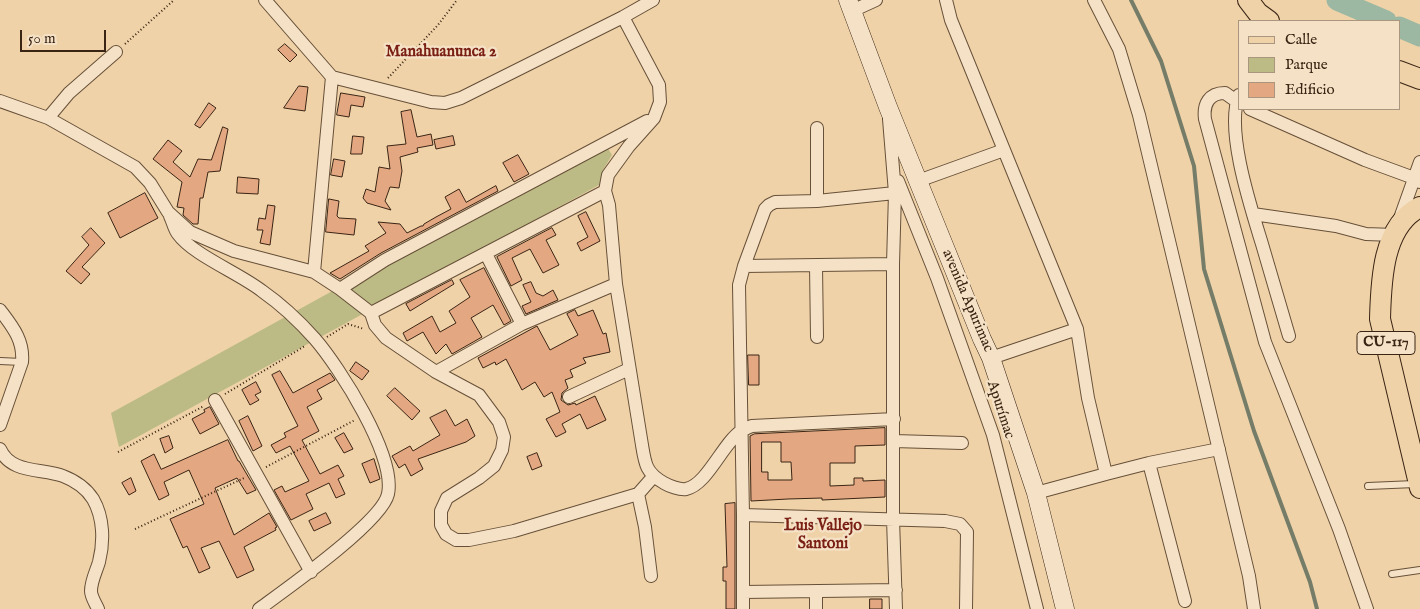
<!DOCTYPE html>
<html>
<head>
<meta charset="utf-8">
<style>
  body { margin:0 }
  #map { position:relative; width:1420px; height:609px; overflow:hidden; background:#efd2a8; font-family:"IM FELL English",serif }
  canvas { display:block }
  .legend { position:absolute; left:1238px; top:20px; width:162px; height:90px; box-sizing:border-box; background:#f5e2c6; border:1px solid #aa967f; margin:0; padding:6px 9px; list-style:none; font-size:15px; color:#3a2414 }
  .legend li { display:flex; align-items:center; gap:10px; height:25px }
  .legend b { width:25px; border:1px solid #aa967f }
  .scale { position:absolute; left:20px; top:30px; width:86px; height:22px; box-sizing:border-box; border:2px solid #3a2414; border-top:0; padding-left:6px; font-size:15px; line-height:18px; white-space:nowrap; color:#3a2414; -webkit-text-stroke:4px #f5e2c6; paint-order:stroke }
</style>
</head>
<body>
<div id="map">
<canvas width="1420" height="609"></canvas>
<ul class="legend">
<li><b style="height:6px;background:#efd2a8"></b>Calle</li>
<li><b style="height:14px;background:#bcbb85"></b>Parque</li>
<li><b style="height:14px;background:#e3a882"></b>Edificio</li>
</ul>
<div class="scale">50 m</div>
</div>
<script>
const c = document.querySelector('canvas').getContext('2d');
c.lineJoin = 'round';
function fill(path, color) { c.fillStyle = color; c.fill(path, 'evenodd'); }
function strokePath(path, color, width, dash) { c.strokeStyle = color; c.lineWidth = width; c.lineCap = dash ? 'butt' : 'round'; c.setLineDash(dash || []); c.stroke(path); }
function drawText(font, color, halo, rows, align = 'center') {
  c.font = font + ' "IM FELL English",serif'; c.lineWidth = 4.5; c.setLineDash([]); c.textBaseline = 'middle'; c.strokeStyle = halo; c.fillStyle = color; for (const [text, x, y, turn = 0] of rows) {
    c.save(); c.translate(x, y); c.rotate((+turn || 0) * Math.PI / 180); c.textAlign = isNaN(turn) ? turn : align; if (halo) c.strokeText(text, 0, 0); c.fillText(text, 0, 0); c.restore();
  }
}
const green = new Path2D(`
  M607 147 612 155 603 170 599 185 119 447 111 413 336 289Z`);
const stream = new Path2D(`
  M1131 0 1161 61 1194 166 1204 269 1254 431 1310 582 1317 609`);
const river = new Path2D(`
  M1337 0 1386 21
  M1399 27 1420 36`);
const building = new Path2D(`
  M285 44 297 55 290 62 278 50Z
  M299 86 308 87 305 111 284 108Z
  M341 93 365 97 363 107 351 105 349 117 337 115Z
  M209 103 216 108 200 128 195 125Z
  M411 110 417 137 431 134 433 145 417 148 418 152 400 157 402 171 399 188 390 187 385 201 391 210 367 203 363 198 366 189 375 192 379 167 390 169 387 146 406 144 401 112Z
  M223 127 228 129 220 171 208 172 203 198H200L198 224H193L183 215 184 208 177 207 182 182 153 159 168 140 182 151 173 162 190 177 198 159 211 160Z
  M353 136 364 137 362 154H351Z
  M453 136 455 145 436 149 434 140Z
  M518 155 529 174 514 182 503 163Z
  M334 159 345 161 342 177 331 175Z
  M238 177 259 179 258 194 237 193Z
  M496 186 498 191 381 253 340 279 330 273 369 251 365 246 386 233 378 222 400 224 407 233 421 226H423L424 224 436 217 451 209 445 197 459 189 466 202Z
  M145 193 158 218 120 238 108 213Z
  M329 199 339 201 337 216 339 218 356 219 354 235 326 232Z
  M268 205 275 206 270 245 260 243 263 230H257L259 218 265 219Z
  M586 212 600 241 581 251 577 243 588 237 578 216Z
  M91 228 105 243 82 267 90 274 81 284 66 271 89 245 82 237Z
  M552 228 556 235 546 240 559 265 543 273 530 249 512 258 522 280 511 286 497 257Z
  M484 268 511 321 504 325 493 305 471 318 482 337 452 354 446 344 436 354 423 332 407 341 403 333 432 316 440 332 456 323 449 311 470 297 460 280Z
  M452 280 454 284 410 311 406 304Z
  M531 282 536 293 543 296 553 290 558 300 526 314 522 306 531 302 523 285Z
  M575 310 578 316 593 310 603 334 606 333 610 352 583 358 586 363 570 370 573 377 565 380 568 388 562 393 561 400 568 405 575 403 576 405 595 396 606 420 587 429 580 414 562 424 566 432 556 437 546 419 560 412 552 392 544 397 535 382 522 390 506 359 496 365 495 362 483 368 478 358 537 326 550 350 578 335 567 314Z
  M748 355H759V385H749Z
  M356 362 369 371 362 380 350 371Z
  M280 371 293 393 330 373 335 380 317 390 322 399 307 407 319 431 302 440 320 474 338 465 344 476 338 479 345 494 336 498 329 483 306 494 313 509 291 520 274 490 282 486 285 492 309 481 290 446 276 453 271 445 286 437 284 433 298 426 272 375Z
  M256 382 261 392 255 395 259 400 250 405 242 390Z
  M395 388 420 411 412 420 387 396Z
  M210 407 219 424 200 434 192 419 205 412 204 410Z
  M446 410 455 426 467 419 475 436 466 442 418 459 423 469 411 476 405 464 399 468 392 456 410 446 413 451 440 435 430 418Z
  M248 416 262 446 253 451 239 421Z
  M885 428V445L855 446V463H830V486L854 485V478H863V481L885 480V497L822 500V498L788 499 751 501 750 436 754 434ZM762 442H781V462H791L792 480H768V472H762Z
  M344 433 353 449 344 453 335 438Z
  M169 436 173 448 165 453 160 439Z
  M228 440 238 461H239L256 490 247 494 237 478 215 488 234 535 269 513 277 527 275 528 276 530 244 547 254 570 237 578 219 541 201 548 210 568 199 573 187 546 183 548 170 519 204 504 189 470 164 482 169 495 159 500 141 461 154 454 161 469Z
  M537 453 542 466 532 470 527 457Z
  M374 459 380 479 370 483 362 464Z
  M131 478 136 491 129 495 122 483Z
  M735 503V609H726V581H723V567H727L725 504Z
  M326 513 331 523 314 531 309 521Z
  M870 599H882V609H870Z`);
const path = new Path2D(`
  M125 44 174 0
  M388 78 438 25 457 0
  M327 337 348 324 364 329
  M225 394 305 346
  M118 452 204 406
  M266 467 355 420
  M135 529 244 478`);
const lane = new Path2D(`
  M0 361 22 362
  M1368 486 1415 484
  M1392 574 1420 570`);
const street = new Path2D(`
  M265 0 332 77 431 102 445 103 461 98 623 17 653 0
  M946 0 951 20 1077 329 1088 398 1106 474 1036 493
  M1094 0 1119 49 1139 115 1249 576 1254 609
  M852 11 876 0
  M623 17 659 85 660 102 654 118 629 146 608 175 605 191 609 205 616 284 642 445C645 464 646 473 664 483 669 486 680 490 686 489 707 485 723 443 741 431 745 429 749 427 752 426L894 419
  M1239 95C1225 130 1251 208 1262 244 1271 275 1280 305 1289 336
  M0 101 48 118 135 167 150 183 168 212 190 232 234 251 314 272 340 289 385 260 647 121
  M1239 103 1225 93C1209 93 1203 104 1205 119L1265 342 1339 529 1367 609
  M1250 109 1365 160 1414 178 1420 182
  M48 118 69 93 116 52
  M889 119 895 193 893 264V519L896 609
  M898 181 937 278 993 435 1037 609
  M918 181 1004 150
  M817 201V128
  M1253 214 1336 226 1366 234 1394 235 1420 162
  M170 216C173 222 174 229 178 234 193 255 239 273 262 291 282 305 299 321 315 339 340 368 396 456 388 494 382 522 285 590 259 609
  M486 254 522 324
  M744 266 893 264
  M816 266 817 337
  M314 272 332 77
  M340 289 371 313 375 325 386 338 436 372 479 395 499 422 504 437 502 450 494 466 479 478 447 498 441 511V525L446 534 456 540H469L514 531 638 494 653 477
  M0 310C12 326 24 340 22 362L0 425
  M371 313 605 191
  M991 358 1077 329
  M436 372 522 324 616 284
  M569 397 629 369
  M215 400 311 572
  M894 441 962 443
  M0 449C11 474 42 468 63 476 76 481 86 488 93 499 104 518 104 542 99 562 96 572 91 581 91 591 91 597 96 604 98 609
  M1149 463 1185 601
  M1106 474 1149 463 1219 449
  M638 494 645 527 651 576
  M743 515 945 521 960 524 967 532 966 609
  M816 591V609
  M743 592 896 590
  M743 609V515L739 285 744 266 765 209 769 205 775 202 817 201 895 193`);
const secondary = new Path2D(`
  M848 0 888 107 982 339 991 358 1036 493 1065 609`);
const primary = new Path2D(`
  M1248 0 1258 13 1269 21
  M1399 71 1420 79
  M1420 207C1382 226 1381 283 1380 319L1420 488`);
const shields = [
  [1386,343,58]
];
const shieldNames = [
  ["CU-117",1386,343]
];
const streetNames = [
  ["avenida Apurimac",967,301,67],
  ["Apurímac",1000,410,72]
];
const neighbourhoodNames = [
  ["Manahuanunca 2",441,53],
  ["Luis Vallejo",823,527],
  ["Santoni",823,545]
];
fill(green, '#bcbb85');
strokePath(stream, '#757d69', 4);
strokePath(river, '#9cb8a2', 21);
fill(building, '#e3a882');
strokePath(building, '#3a2414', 1);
strokePath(lane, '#675039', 8);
strokePath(street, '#675039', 14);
strokePath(secondary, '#3a2414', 19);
strokePath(primary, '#3a2414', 22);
strokePath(path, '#3a2414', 2, [1, 2.5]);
strokePath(lane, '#f5e2c6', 6);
strokePath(street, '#f5e2c6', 12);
strokePath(secondary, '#f5e2c6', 18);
strokePath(primary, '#efd2a8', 20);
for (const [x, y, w] of shields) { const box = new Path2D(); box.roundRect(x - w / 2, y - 11.5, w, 23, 4); c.fillStyle = '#f5e2c6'; c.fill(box); strokePath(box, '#3a2414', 1); }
drawText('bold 14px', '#3a2414', null, shieldNames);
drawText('15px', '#3a2414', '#f5e2c6', streetNames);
drawText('bold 16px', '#7a1f14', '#f5e2c6', neighbourhoodNames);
</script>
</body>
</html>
